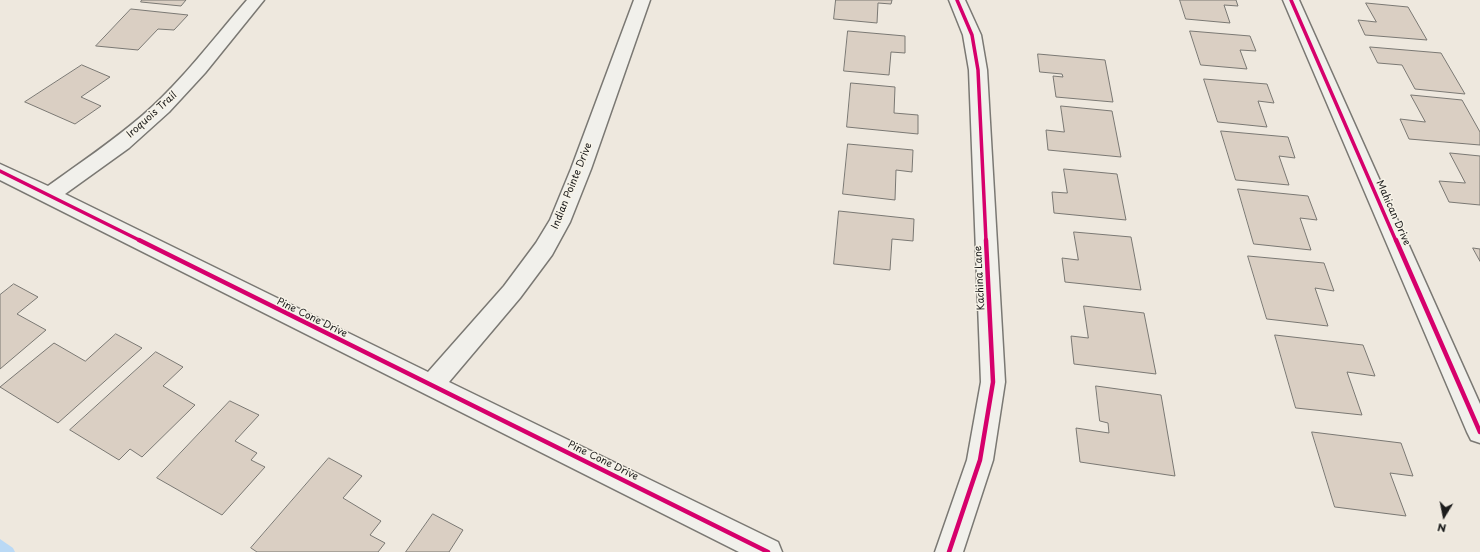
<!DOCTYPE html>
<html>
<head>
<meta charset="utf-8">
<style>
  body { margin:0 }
  #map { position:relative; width:1480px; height:552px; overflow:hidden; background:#eee8de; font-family:"Playpen Sans",sans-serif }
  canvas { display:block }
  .north { position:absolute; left:1424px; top:496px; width:40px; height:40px; -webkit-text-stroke:3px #f7f3e8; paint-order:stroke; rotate:190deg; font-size:11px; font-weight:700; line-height:16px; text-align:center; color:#1c1c1c }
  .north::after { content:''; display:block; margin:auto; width:14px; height:18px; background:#1c1c1c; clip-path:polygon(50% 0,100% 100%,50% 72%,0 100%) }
</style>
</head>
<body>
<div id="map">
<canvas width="1480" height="552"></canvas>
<div class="north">N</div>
</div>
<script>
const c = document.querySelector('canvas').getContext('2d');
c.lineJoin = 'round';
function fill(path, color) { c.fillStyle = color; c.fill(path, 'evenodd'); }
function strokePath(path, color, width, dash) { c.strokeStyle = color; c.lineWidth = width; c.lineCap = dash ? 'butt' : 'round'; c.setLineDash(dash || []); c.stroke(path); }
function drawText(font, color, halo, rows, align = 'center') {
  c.font = font + ' "Playpen Sans",sans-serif'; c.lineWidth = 3; c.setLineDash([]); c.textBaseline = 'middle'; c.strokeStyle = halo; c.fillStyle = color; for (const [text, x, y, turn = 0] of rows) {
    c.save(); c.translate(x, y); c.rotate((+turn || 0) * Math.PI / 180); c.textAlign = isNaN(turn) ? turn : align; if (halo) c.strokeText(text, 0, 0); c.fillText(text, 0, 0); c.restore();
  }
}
const stream = new Path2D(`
  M0 539 13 548 15 552H0Z`);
const building = new Path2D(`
  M142 0H186L181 6 141 2Z
  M836 0H892L891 4 878 3 877 23 834 19Z
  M1180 0H1236L1238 6 1224 5 1230 23 1186 19Z
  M1366 3 1408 7 1427 40 1365 35 1358 20 1376 22Z
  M131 9 188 15 174 30 158 29 138 50 96 46Z
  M848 31 905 36V53L891 52 889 75 844 71Z
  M1190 31 1250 36 1256 51 1240 50 1247 69 1201 65Z
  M1370 47 1441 53 1465 94 1415 89 1402 65 1378 63Z
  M1038 54 1105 60 1113 102 1056 97 1053 76 1063 77 1062 74 1040 72Z
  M82 65 110 77 81 97 101 106 75 124 25 102Z
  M1204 79 1267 84 1274 103 1258 101 1267 127 1218 122Z
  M851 83 895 87 894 113 918 115V134L847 127Z
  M1411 95 1462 100 1480 132V145L1409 139 1400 119 1425 122Z
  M1061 106 1112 111 1121 157 1048 150 1046 130 1064 132Z
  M1221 131 1288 137 1295 158 1279 156 1289 185 1236 180Z
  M848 144 913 150 912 172 896 170 895 200 843 194Z
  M1450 153 1480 156V205L1449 202 1439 181 1465 183Z
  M1064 169 1117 174 1126 220 1054 213 1052 192 1067 193Z
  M1238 189 1308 196 1317 220 1300 218 1311 250 1254 244Z
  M839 211 914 219 913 241 892 239 890 270 834 264Z
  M1074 232 1131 237 1141 290 1065 282 1062 258 1078 260Z
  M1473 248 1480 249V261Z
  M1248 256 1324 263 1334 291 1315 288 1328 326 1267 319Z
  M14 284 38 297 17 314 46 330 0 369V295Z
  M1084 306 1144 313 1156 374 1074 364 1071 336 1088 338Z
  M116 334 142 348 58 423 0 387 54 343 85 361Z
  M1275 335 1363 345 1375 376 1347 372 1362 415 1296 408Z
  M156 352 183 367 163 386 195 405 142 457 130 449 119 460 70 430Z
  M1096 386 1161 395 1175 476 1080 462 1076 428 1109 433 1108 423 1100 421Z
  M230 401 259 415 235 441 257 453 251 460 265 467 222 515 157 478Z
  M1312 432 1401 443 1413 476 1390 473 1406 516 1335 507Z
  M329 458 362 476 343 498 381 521 370 535 385 543 378 552H257L251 548Z
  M433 514 463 530 449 552H406Z`);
const minor = new Path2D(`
  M247 0H264L205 73 169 112 129 148 65 194 428 372 504 286 536 243 550 220 571 169 634 0H650L591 169 570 222 552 255 520 298 449 382 778 542 782 552H739L0 180V164L48 186C80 163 113 141 143 115 182 81 213 39 247 0Z
  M949 0H965L981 35 987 70 1005 382 993 460 963 552H935L967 460 981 382 969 70 963 35Z
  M1283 0H1299L1480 404V443L1471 440 1467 432Z`);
const cyclewayFar1 = new Path2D(`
  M957 0 972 35 978 70 986 241
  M1291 0 1396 241
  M0 171 141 241`);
const cycleway = new Path2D(`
  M139 240 768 552
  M1396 240 1480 432
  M949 552 980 460 993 382 986 240`);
const streetNames = [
  ["Iroquois Trail",152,115,-42],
  ["Indian Pointe Drive",572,186,-68],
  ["Mahican Drive",1393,213,66],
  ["Kachina Lane",980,278,-93],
  ["Pine Cone Drive",312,318,26],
  ["Pine Cone Drive",603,461,26]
];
fill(stream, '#bad9f5');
fill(building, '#dacfc3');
strokePath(building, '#7a7873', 1);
strokePath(minor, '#7a7873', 3);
fill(minor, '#f1f0eb');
strokePath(cyclewayFar1, '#d6006c', 3.5);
strokePath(cycleway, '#d6006c', 4.5);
drawText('10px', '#1c1c1c', '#f7f3e8', streetNames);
</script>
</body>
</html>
